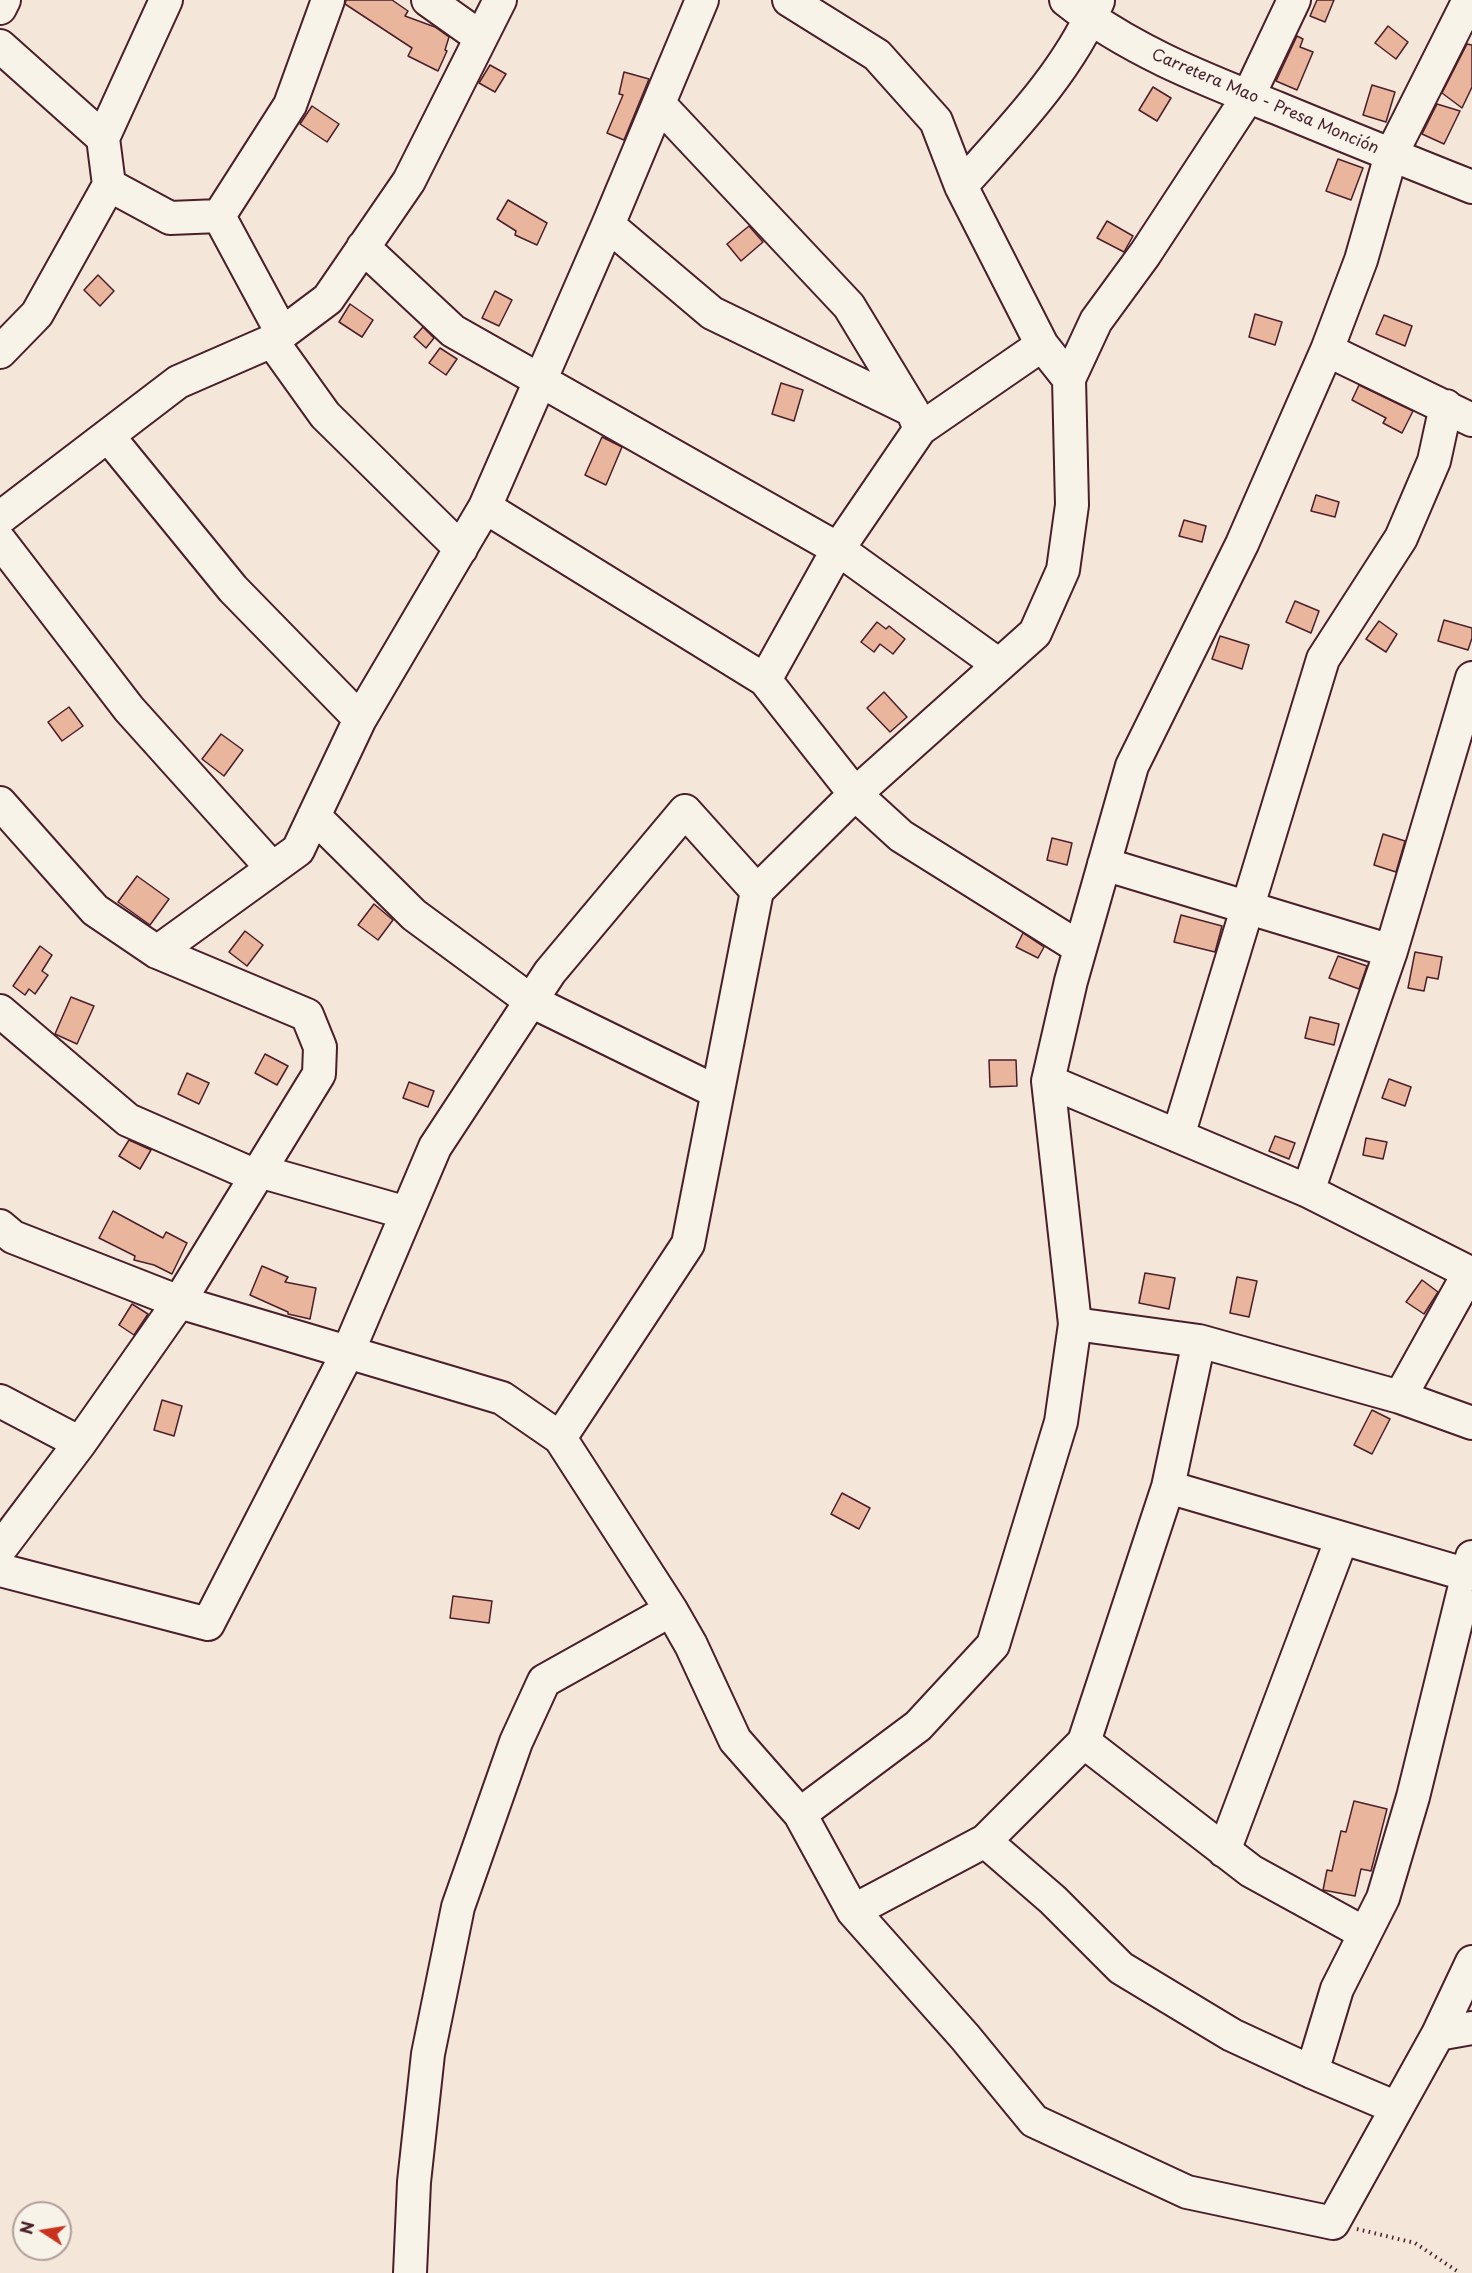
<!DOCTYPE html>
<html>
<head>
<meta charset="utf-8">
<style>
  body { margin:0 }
  #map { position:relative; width:1472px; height:2273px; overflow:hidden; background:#f4e7d9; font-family:"Playpen Sans",sans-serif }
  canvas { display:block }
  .north { position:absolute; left:12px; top:2201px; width:60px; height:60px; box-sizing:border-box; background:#f7f3e8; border:2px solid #b29e9c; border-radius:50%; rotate:282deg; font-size:16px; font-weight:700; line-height:24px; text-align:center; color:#4a1f2b }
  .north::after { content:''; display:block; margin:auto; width:21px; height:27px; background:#c8321e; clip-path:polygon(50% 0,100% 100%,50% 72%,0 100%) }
</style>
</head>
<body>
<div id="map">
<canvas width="1472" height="2273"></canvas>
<div class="north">N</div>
</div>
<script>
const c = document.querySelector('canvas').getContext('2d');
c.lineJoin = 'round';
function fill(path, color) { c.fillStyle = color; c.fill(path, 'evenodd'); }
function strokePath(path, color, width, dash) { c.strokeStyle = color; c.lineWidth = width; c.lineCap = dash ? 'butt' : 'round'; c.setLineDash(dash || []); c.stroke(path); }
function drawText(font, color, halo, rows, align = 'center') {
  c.font = font + ' "Playpen Sans",sans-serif'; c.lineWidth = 5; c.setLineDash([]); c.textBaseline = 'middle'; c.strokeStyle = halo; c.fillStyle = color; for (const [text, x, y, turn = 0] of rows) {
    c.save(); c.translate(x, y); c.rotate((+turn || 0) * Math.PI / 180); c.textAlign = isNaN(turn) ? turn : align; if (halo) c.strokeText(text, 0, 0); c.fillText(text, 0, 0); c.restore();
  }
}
const building = new Path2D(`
  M346 0H392L408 11 405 16 435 27 449 37 445 50 447 51 438 71 408 56 412 48 345 4Z
  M1317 0H1334L1325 22 1310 16Z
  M1388 26 1408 42 1396 59 1375 43Z
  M1297 36 1303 39 1300 47 1313 52 1297 90 1276 81Z
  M1467 44 1472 45V87L1462 108 1442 93Z
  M490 65 506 74 495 92 479 83Z
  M624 72 649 79 624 140 607 133 623 95 619 94Z
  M1372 85 1395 92 1386 122 1363 115Z
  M1153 87 1171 98 1157 121 1139 110Z
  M1437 104 1460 111 1444 144 1422 134Z
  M312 106 339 124 327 142 300 124Z
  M1338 159 1363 168 1351 200 1326 191Z
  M508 200 547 223 537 245 515 235 516 231 497 219Z
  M1107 221 1133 236 1124 252 1097 238Z
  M749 226 763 242 741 261 727 244Z
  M98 275 114 291 100 306 84 290Z
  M495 291 512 300 499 326 482 318Z
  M350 304 373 320 362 337 339 322Z
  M1255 314 1282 322 1275 345 1249 337Z
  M1384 315 1412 326 1405 346 1376 334Z
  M423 327 434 338 426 348 414 337Z
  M440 348 457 359 446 375 429 363Z
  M781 383 803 390 794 421 772 414Z
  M1359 385 1413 411 1402 433 1383 423 1386 418 1352 400Z
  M602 437 622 447 606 485 585 475Z
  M1316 495 1339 502 1335 517 1311 511Z
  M1184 520 1206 526 1202 542 1179 536Z
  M1295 601 1319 611 1311 633 1286 622Z
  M1444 620 1472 628V638L1468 650 1438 641Z
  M1379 621 1397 634 1386 652 1366 639Z
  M877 622 886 629 889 626 905 639 893 654 880 644 874 652 861 642Z
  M1220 636 1249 645 1242 669 1212 659Z
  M884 692 907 717 890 732 867 708Z
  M69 707 83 726 62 741 48 722Z
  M221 734 243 750 224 776 202 759Z
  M1383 834 1405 841 1396 872 1374 865Z
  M1052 838 1072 843 1067 865 1047 860Z
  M137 876 169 899 150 925 118 902Z
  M374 904 393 920 378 940 358 925Z
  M1181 915 1222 926 1215 952 1174 942Z
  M245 931 263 945 247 966 229 952Z
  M1023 933 1044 947 1038 958 1016 947Z
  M40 946 52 955 42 971 48 975 35 994 29 989 25 995 13 986Z
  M1415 952 1442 957 1438 979 1427 977 1424 991 1408 988Z
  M1338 956 1367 966 1359 989 1329 978Z
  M71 997 94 1006 77 1044 55 1034Z
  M1310 1017 1339 1024 1334 1045 1305 1038Z
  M265 1054 288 1066 277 1085 255 1073Z
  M989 1060H1016L1017 1086 990 1087Z
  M187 1073 209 1083 199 1104 178 1094Z
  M1389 1079 1411 1087 1405 1106 1382 1098Z
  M409 1082 434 1091 428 1107 403 1098Z
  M1275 1136 1295 1143 1289 1159 1269 1151Z
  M1366 1138 1387 1142 1383 1159 1363 1155Z
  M129 1140 151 1150 140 1169 119 1156Z
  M113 1211 163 1238 166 1232 187 1243 172 1274 154 1265 134 1260 135 1256 99 1238Z
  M262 1266 288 1277 285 1282 316 1288 310 1319 288 1314V1312L250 1295Z
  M1145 1273 1175 1278 1169 1309 1139 1303Z
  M1237 1277 1257 1281 1249 1317 1230 1313Z
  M1422 1280 1438 1292 1424 1314 1406 1302Z
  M132 1304 148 1314 134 1335 119 1325Z
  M162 1400 182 1406 174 1436 154 1430Z
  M1372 1410 1390 1419 1372 1454 1354 1445Z
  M842 1493 870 1508 859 1529 831 1514Z
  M453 1596 492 1601 489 1623 450 1618Z
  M1354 1801 1387 1809 1371 1871 1361 1869 1355 1896 1323 1890 1327 1870 1332 1871 1341 1831 1346 1832Z`);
const path = new Path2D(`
  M1357 2229 1415 2243 1460 2273`);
const minor = new Path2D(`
  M428 0 480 37
  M789 0 877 55 936 121 961 186 1042 345 1069 379
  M1066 0C1129 50 1204 79 1277 108 1342 135 1407 161 1472 187
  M0 8 4 0
  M0 46 103 138
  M659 104 849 306 912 410 920 429
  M109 185 170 218 219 216
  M961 186C1012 129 1068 72 1098 1
  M608 225 712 313 912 410
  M363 247 453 331 838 549 999 665
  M282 333 219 216 290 105 328 0
  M272 341 325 415 461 549
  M1327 350 1472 420
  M0 352 37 314 109 185 103 138 166 0
  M108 436 233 589 360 719
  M485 507 765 680 855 794 901 836 1080 948
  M0 518 178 382 272 341 328 299 409 181 500 0
  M0 541 129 709 272 868
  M765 680 838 549 920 429 1042 345
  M0 803 95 910 157 952 307 1015 320 1047 319 1074 179 1302 80 1443 0 1549
  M314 816 414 915 531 1001 717 1092
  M1104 864 1391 951
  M157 952 298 850 360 719 485 507 608 225 702 0
  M0 1011 128 1120 256 1176
  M1048 1081 1308 1191 1472 1274
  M1178 1136 1323 659 1401 538 1434 461 1446 406
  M259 1171 407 1213
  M1308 1191 1391 951 1472 678
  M0 1226 13 1237 179 1302 502 1398 560 1438 671 1610 691 1645 735 1740 800 1814 853 1911 965 2037 1034 2121 1187 2192 1333 2223 1438 2034 1472 1962
  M1075 1324 1199 1341 1400 1397 1472 1423
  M1400 1397 1469 1273
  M0 1401 80 1443
  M560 1438 688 1244 757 891 855 794 1035 633 1063 570 1072 505 1069 379 1096 321 1145 254 1248 97 1294 0
  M1168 1487 1468 1575
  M0 1570 208 1624 348 1352 435 1147 550 972 685 811 757 891
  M1084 1742 1251 1871 1364 1933
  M800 1814 918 1726 993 1645 1061 1422 1075 1324 1048 1081 1071 981 1132 766 1242 544 1327 350 1361 260 1391 155 1469 0
  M985 1841 1053 1900 1121 1968 1232 2035 1312 2072 1397 2108
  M1224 1851 1342 1538
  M853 1911 985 1841 1084 1742 1168 1487 1199 1341
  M1438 2034 1472 2028
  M1312 2072 1337 1989 1383 1898 1413 1797 1472 1557
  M410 2273 414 2182 428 2054 458 1907 516 1742 544 1681 671 1610`);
const streetNames = [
  ["Carretera Mao - Presa Monción",1265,102,23]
];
fill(building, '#eab59d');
strokePath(building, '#4a1f2b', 1.5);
strokePath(minor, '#4a1f2b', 36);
strokePath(path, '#4a1f2b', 4, [1.5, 4.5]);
strokePath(minor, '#f7f3e8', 32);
drawText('16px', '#4a1f2b', '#f7f3e8', streetNames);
</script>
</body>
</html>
